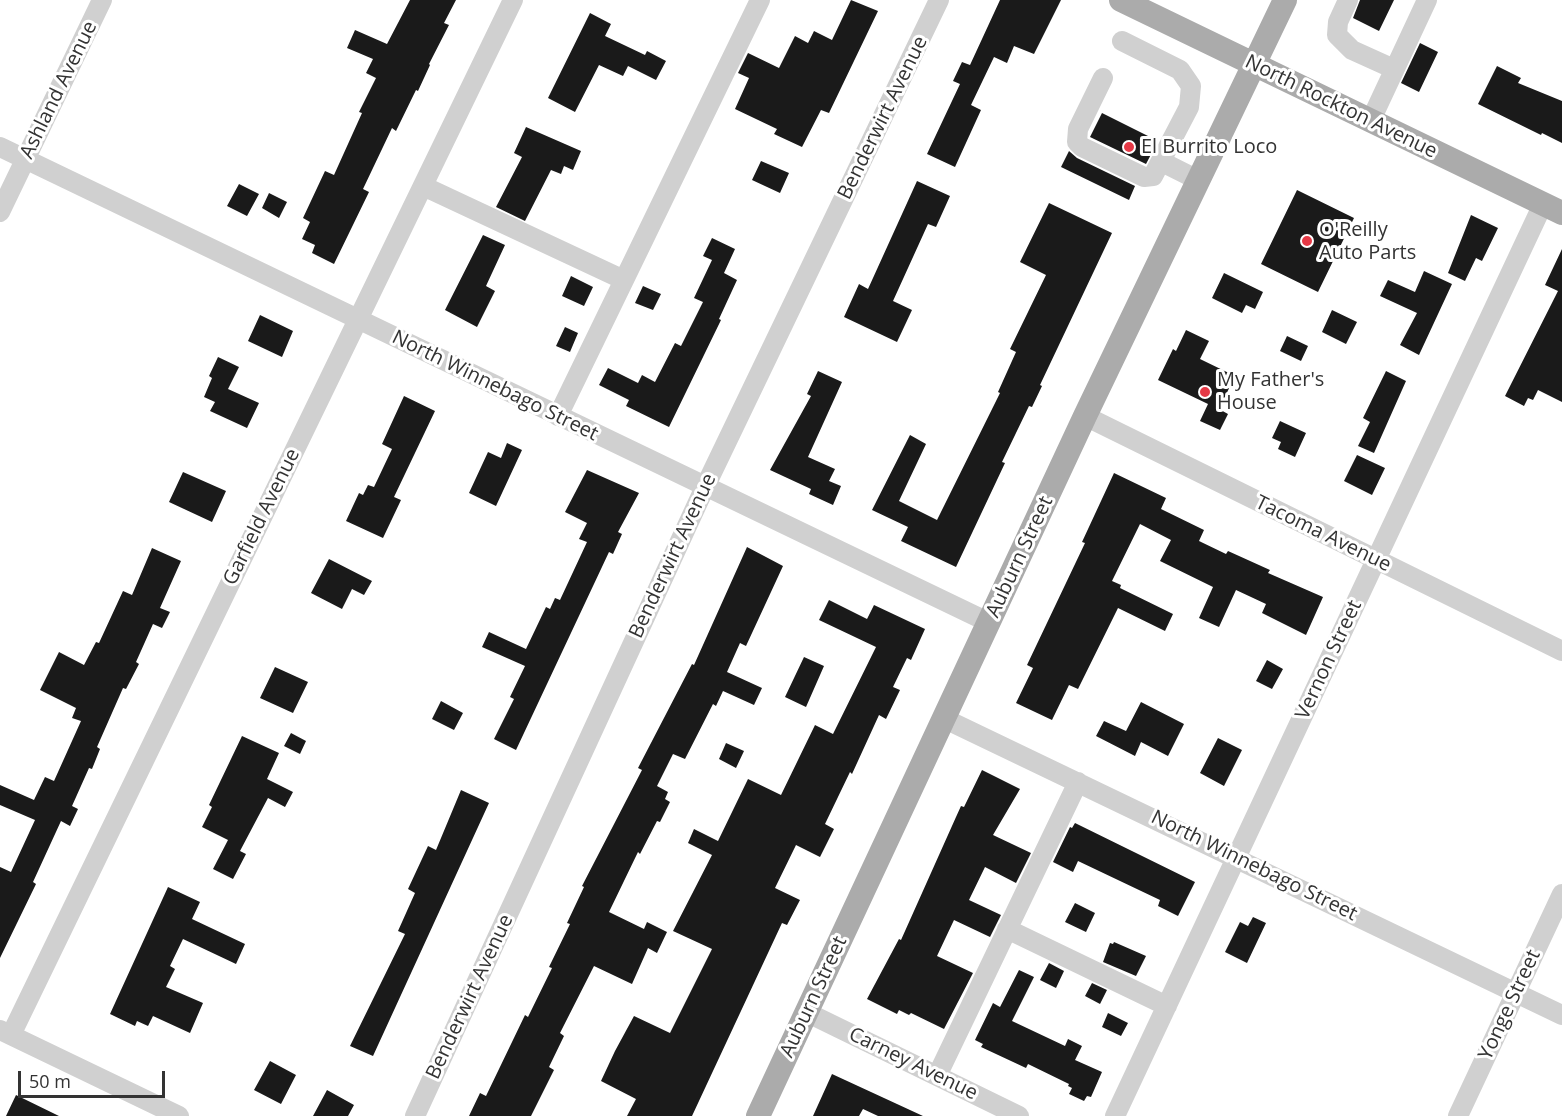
<!DOCTYPE html>
<html>
<head>
<meta charset="utf-8">
<style>
  body { margin:0 }
  #map { position:relative; width:1562px; height:1116px; overflow:hidden; background:#fff; font-family:"Open Sans",sans-serif }
  canvas { display:block }
  .scale { position:absolute; left:18px; top:1071px; width:147px; height:27px; box-sizing:border-box; border:3px solid #333; border-top:0; padding-left:8px; font-size:18px; line-height:21px; white-space:nowrap; color:#333; -webkit-text-stroke:4px #fff; paint-order:stroke }
</style>
</head>
<body>
<div id="map">
<canvas width="1562" height="1116"></canvas>
<div class="scale">50 m</div>
</div>
<script>
const c = document.querySelector('canvas').getContext('2d');
c.lineJoin = 'round';
function fill(path, color) { c.fillStyle = color; c.fill(path, 'evenodd'); }
function strokePath(path, color, width, dash) { c.strokeStyle = color; c.lineWidth = width; c.lineCap = dash ? 'butt' : 'round'; c.setLineDash(dash || []); c.stroke(path); }
function drawText(font, color, halo, rows, align = 'center') {
  c.font = font + ' "Open Sans",sans-serif'; c.lineWidth = 6; c.setLineDash([]); c.textBaseline = 'middle'; c.strokeStyle = halo; c.fillStyle = color; for (const [text, x, y, turn = 0] of rows) {
    c.save(); c.translate(x, y); c.rotate((+turn || 0) * Math.PI / 180); c.textAlign = isNaN(turn) ? turn : align; if (halo) c.strokeText(text, 0, 0); c.fillText(text, 0, 0); c.restore();
  }
}
const building = new Path2D(`
  M410 0H456L444 23 449 25 429 64 430 65 418 91 416 90 396 131 392 128 363 189 369 192 334 264 312 253 315 245 302 239 310 222 303 218 325 171 334 175 362 113 359 112 376 78 366 73 373 59 347 48 355 30 387 44Z
  M851 0 878 11 829 113 821 110 802 147 774 134 777 129 735 109 749 78 738 73 748 53 779 68 795 36 808 43 814 31 832 40Z
  M1000 0H1061L1034 54 1014 46 1007 63 994 57 971 105 981 110 955 167 927 154 960 84 953 81 962 62 970 65Z
  M1360 0H1394L1379 31 1353 18Z
  M590 13 611 24 605 36 645 55 647 51 666 61 656 80 628 66 623 76 599 65 575 112 548 98Z
  M1420 43 1438 52 1419 92 1401 83Z
  M1497 66 1521 78 1518 83 1562 101V143L1542 133 1541 135 1478 104Z
  M1102 113 1158 141 1146 164 1090 137Z
  M526 127 581 151 573 170 564 166 561 174 551 170 525 221 496 207 522 157 514 153Z
  M1069 151 1077 158 1135 186 1129 200 1061 167Z
  M761 161 789 173 780 193 752 180Z
  M917 181 950 196 936 227 928 224 893 301 912 310 897 342 844 317 859 284 868 289Z
  M239 184 259 194 247 216 227 206Z
  M1297 190 1354 218 1318 292 1261 264Z
  M269 193 287 202 279 218 262 208Z
  M1049 203 1112 233 1040 385 1042 386 1032 407 1029 406 1002 462 1005 463 956 567 901 541 908 527 872 510 910 435 926 444 899 501 937 520 1000 393 998 392 1016 352 1010 349 1046 275 1020 262Z
  M1471 215 1498 228 1482 261 1476 258 1465 281 1448 273Z
  M483 235 505 245 486 286 495 291 477 327 445 310Z
  M712 238 735 249 724 273 737 280 719 319 721 320 669 427 626 406 629 400 599 385 608 368 638 383 642 375 655 382 675 343 681 346 703 302 694 298 712 260 703 256Z
  M1562 249V402L1538 390 1533 400 1528 398 1524 406 1505 396 1558 291 1545 285Z
  M1424 271 1452 284 1419 355 1400 345 1417 313 1380 296 1388 280 1415 292Z
  M1224 273 1263 292 1255 309 1246 305 1242 313 1212 298Z
  M571 276 593 287 584 306 562 296Z
  M643 286 661 294 653 310 635 303Z
  M1332 310 1357 322 1346 344 1322 332Z
  M260 315 293 331 282 357 248 341Z
  M565 327 578 333 570 352 556 346Z
  M1186 330 1209 341 1200 359 1235 376 1219 409 1228 414 1220 430 1200 421 1208 404 1158 380 1173 349 1176 351Z
  M1287 336 1308 346 1301 361 1280 351Z
  M218 357 239 367 228 389 259 403 247 428 210 411 215 402 204 397 212 378 209 376Z
  M818 371 842 382 808 457 835 469 829 481 841 486 833 505 809 494 811 489 770 470 811 396 807 394Z
  M1386 371 1406 381 1374 453 1358 446 1370 422 1363 418Z
  M404 396 435 411 394 497 401 500 383 538 346 521 359 493 363 495 368 485 374 487 392 449 382 444Z
  M1280 421 1306 433 1295 457 1278 449 1281 442 1272 438Z
  M507 443 522 450 496 506 469 493 488 452 501 458Z
  M1357 455 1385 468 1372 495 1344 481Z
  M587 470 639 493 618 532 622 534 613 554 609 552 516 750 494 739 514 699 510 697 525 666 482 647 489 632 526 649 546 607 550 609 555 598 560 600 587 542 579 539 587 523 565 512Z
  M183 472 226 491 212 522 169 502Z
  M1114 473 1166 498 1161 509 1204 530 1199 541 1226 554 1228 551 1270 570 1268 573 1323 597 1306 635 1262 613 1266 604 1236 590 1219 627 1199 618 1213 587 1160 561 1171 540 1140 524 1112 581 1121 585 1120 588 1173 614 1165 631 1118 608 1078 689 1069 685 1052 720 1016 703 1033 668 1027 665 1085 543 1082 542Z
  M747 547 783 566 746 646 740 643 727 672 762 688 754 705 723 691 716 706 713 704 685 759 673 754 657 786 668 792 665 799 670 802 660 822 657 821 640 854 638 852 609 912 644 929 647 922 667 932 657 953 648 948 632 984 594 966 560 1033 564 1036 549 1067 554 1070 531 1116H469L480 1093 486 1096 525 1015 528 1017 552 968 549 967 570 924 567 923 584 887 582 886 642 770 638 768 692 664 694 665Z
  M152 548 181 561 160 608 170 612 162 628 153 624 136 662 139 664 126 689 123 688 97 747 100 749 92 769 89 768 72 806 78 809 70 826 61 821 33 882 36 884 0 958V867L11 872 35 820 0 805V785L34 800 45 777 54 781 81 721 72 718 76 708 40 690 59 652 84 665 96 642 99 643 123 591 132 595Z
  M329 559 372 581 364 595 352 589 342 609 311 593Z
  M829 600 867 619 874 605 925 629 911 660 907 658 893 687 900 690 886 719 879 715 852 774 850 772 825 824 834 829 820 857 796 845 775 888 800 900 787 925 782 923 692 1116H627L636 1099 601 1081 615 1051 634 1016 670 1033 712 949 673 931 712 855 688 843 694 829 718 841 748 779 781 795 815 725 833 734 876 647 819 620Z
  M804 657 824 666 806 707 785 697Z
  M1267 660 1283 669 1272 689 1256 681Z
  M275 667 308 682 293 713 260 698Z
  M441 701 463 713 454 730 432 719Z
  M1141 702 1184 724 1168 756 1141 742 1135 756 1096 736 1104 721 1126 731Z
  M291 733 306 741 300 754 284 746Z
  M242 736 279 753 267 779 293 792 285 807 268 798 240 851 246 854 233 879 213 869 228 840 202 827 212 807 209 805Z
  M1218 738 1242 750 1224 786 1200 773Z
  M726 743 744 751 736 768 719 759Z
  M982 770 1020 789 993 835 1031 853 1016 883 985 867 969 900 1001 915 990 937 954 920 937 956 973 973 944 1029 911 1013 909 1015 899 1010 897 1014 867 999 899 939 901 940 956 817 961 806 964 807Z
  M461 790 489 803 373 1056 350 1046 405 934 398 931 415 893 408 889 428 846 436 850Z
  M1075 823 1195 882 1178 916 1158 906 1160 900 1078 861 1073 872 1053 862 1070 827 1072 828Z
  M168 887 200 902 192 919 245 944 236 964 183 939 170 966 175 969 166 987 203 1003 190 1033 153 1016 148 1026 137 1021 135 1026 110 1014Z
  M1075 903 1095 913 1086 932 1065 922Z
  M1253 917 1266 923 1247 963 1225 952 1240 922 1248 926Z
  M1114 942 1146 956 1136 976 1103 962 1110 943 1113 944Z
  M1049 963 1064 971 1056 988 1040 980Z
  M1019 970 1034 977 1012 1021 1065 1046 1068 1039 1082 1046 1075 1060 1102 1072 1091 1097 1087 1096 1084 1101 1069 1094 1072 1088 1068 1086 1069 1084 1028 1064 1026 1068 981 1047 983 1044 975 1040 993 1003 1000 1007Z
  M1092 983 1107 990 1100 1004 1085 996Z
  M1108 1013 1128 1023 1121 1036 1102 1027Z
  M270 1061 296 1075 281 1104 254 1090Z
  M832 1074 923 1116H878L863 1109 859 1116H813Z
  M327 1090 354 1105 348 1116H313Z
  M16 1095 59 1116H6Z`);
const minor = new Path2D(`
  M1348 0 1338 22 1337 35 1352 50 1394 69
  M1103 78 1078 129 1077 142 1082 147 1144 177 1153 176 1189 107 1191 86 1180 70 1122 41
  M1370 122 1427 0
  M0 147 990 623
  M1162 162 1198 180
  M423 186 624 280
  M0 212 102 0
  M558 416 760 0
  M1085 416 1562 651
  M945 719 1562 1015
  M1007 929 1167 1006
  M806 1012 1019 1116
  M0 1030 179 1116
  M11 1035 513 0
  M937 1076 1078 782
  M415 1116 705 487 939 0
  M1115 1116 1543 204
  M1458 1116 1562 894`);
const major = new Path2D(`
  M1121 0 1562 213
  M758 1116 1085 416 1285 0`);
const markers = [
  [1129,147,6,"#e63946"],
  [1307,241,6,"#e63946"],
  [1205,392,6,"#e63946"]
];
const streetNames = [
  ["Ashland Avenue",59,90,-64],
  ["North Rockton Avenue",1341,107,26],
  ["Benderwirt Avenue",883,118,-64],
  ["North Winnebago Street",495,386,26],
  ["Garfield Avenue",262,517,-64],
  ["Tacoma Avenue",1323,534,26],
  ["Benderwirt Avenue",673,556,-65],
  ["Auburn Street",1020,557,-65],
  ["Vernon Street",1329,660,-65],
  ["North Winnebago Street",1254,866,26],
  ["Benderwirt Avenue",470,997,-65],
  ["Auburn Street",814,997,-65],
  ["Yonge Street",1510,1005,-65],
  ["Carney Avenue",913,1064,26]
];
const poiNames = [
  ["El Burrito Loco",1141,147],
  ["O'Reilly",1319,230],
  ["Auto Parts",1319,253],
  ["My Father's",1217,380],
  ["House",1217,403]
];
fill(building, '#1a1a1a');
strokePath(minor, '#d0d0d0', 20);
strokePath(major, '#ababab', 24);
for (const [x, y, r, color] of markers) { const dot = new Path2D(); dot.arc(x, y, r, 0, 2 * Math.PI); c.fillStyle = color; c.fill(dot); strokePath(dot, '#fff', 2); }
drawText('20px', '#333', '#fff', streetNames);
drawText('20px', '#333', '#fff', poiNames, 'left');
</script>
</body>
</html>
